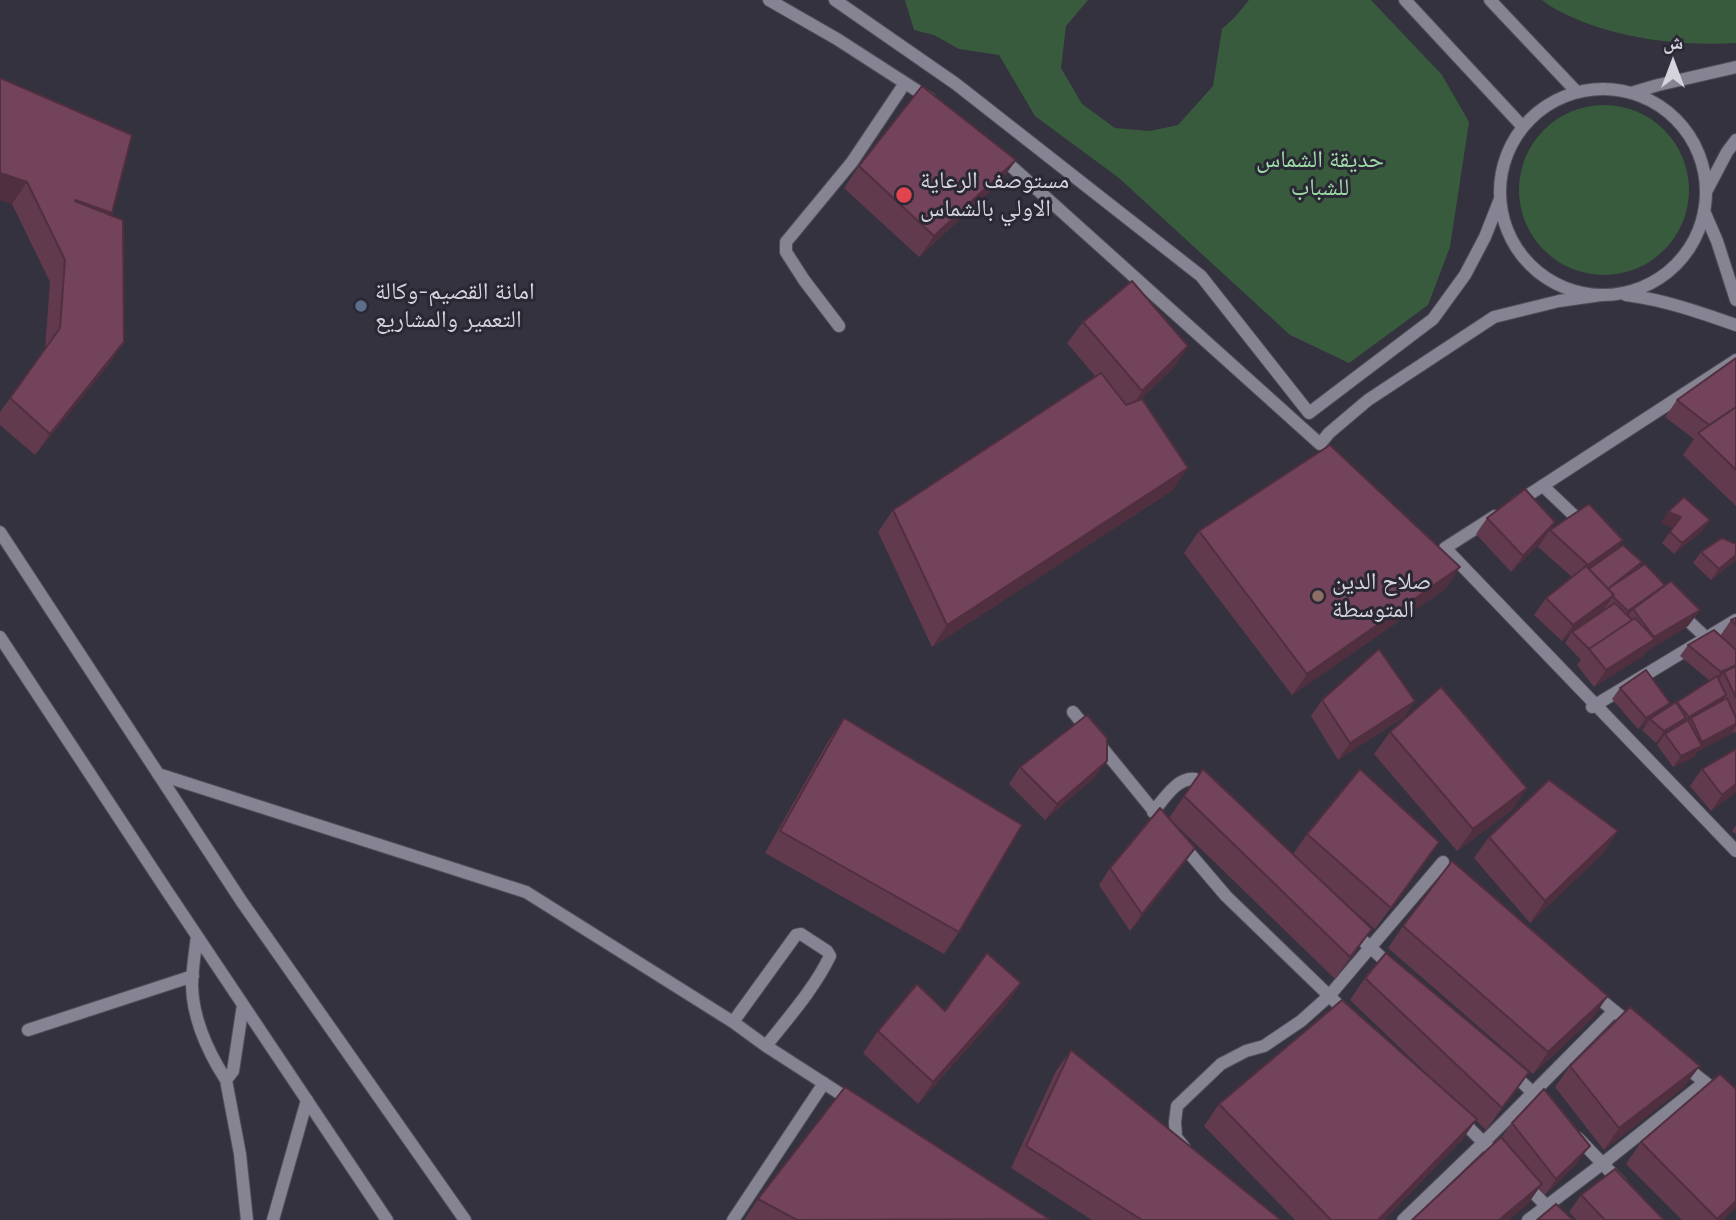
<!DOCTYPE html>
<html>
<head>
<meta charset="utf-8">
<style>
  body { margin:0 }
  #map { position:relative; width:1736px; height:1220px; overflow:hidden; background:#34323f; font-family:Raleway,"Noto Naskh Arabic",sans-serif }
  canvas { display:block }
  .north { position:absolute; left:1638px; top:28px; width:70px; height:70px; -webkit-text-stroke:5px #2a2834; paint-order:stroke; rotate:0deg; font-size:19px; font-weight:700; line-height:28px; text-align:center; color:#d5d3dc }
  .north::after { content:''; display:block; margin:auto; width:24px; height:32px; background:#d5d3dc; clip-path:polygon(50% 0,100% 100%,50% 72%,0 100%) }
</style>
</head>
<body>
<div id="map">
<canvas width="1736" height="1220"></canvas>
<div class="north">ش</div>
</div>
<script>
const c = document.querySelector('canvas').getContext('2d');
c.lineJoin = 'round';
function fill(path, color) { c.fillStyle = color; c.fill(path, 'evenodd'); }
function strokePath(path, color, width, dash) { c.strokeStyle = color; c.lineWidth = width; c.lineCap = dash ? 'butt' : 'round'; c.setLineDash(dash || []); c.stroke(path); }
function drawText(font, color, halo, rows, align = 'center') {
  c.font = font + ' Raleway,"Noto Naskh Arabic",sans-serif'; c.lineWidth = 6; c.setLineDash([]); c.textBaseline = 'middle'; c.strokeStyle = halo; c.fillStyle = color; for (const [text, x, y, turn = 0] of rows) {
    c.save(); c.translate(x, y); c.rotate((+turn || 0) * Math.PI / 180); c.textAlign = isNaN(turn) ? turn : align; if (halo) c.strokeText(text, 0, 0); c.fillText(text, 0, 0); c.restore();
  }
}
const green = new Path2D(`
  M905 0H1088L1066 26 1061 68 1082 104 1115 128 1150 131 1178 125 1213 86 1222 29 1235 17 1249 0H1371L1442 75 1469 122 1450 247 1428 305 1349 363 1290 335 1119 178 1035 116 999 55 959 49 934 35 914 30Z
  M1542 0H1736V43C1679 46 1617 39 1565 14 1557 10 1549 6 1542 0Z
  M1519 190a85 85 0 1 1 170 0a85 85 0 1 1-170 0Z`);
const minor = new Path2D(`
  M769 0 837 39 930 99
  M835 0 956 84 1201 276 1309 413 1433 319 1465 275 1485 237 1500 199
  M1405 0 1523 127
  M1490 0 1575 90
  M1500 192a103 103 0 1 1 206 0a103 103 0 1 1-206 0Z
  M1631 93 1658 85 1736 67
  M1001 157 1320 444 1329 433 1368 400 1494 317 1559 301 1601 295
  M1707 190 1727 152 1736 140
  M1704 211 1717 241 1736 300
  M1626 295C1665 300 1699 312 1736 325
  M839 326 804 280 786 252V242L852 162 905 83
  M1543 486 1584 525
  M1516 503 1736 360
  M1495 516 1445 548 1736 851
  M0 532 242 902 465 1220
  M1680 613 1736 666
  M0 637 167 891 387 1220
  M1592 707 1736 620
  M1073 712 1166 826
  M158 774 526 892 733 1022 766 1046 853 1102
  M1153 812C1164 799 1177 777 1195 779L1206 792
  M1180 842 1226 896 1348 1014
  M1351 930 1392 967
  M197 936C195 953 192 969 192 986 193 1020 208 1052 226 1080L233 1071 243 1005
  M1591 992 1634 1027
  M733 1022 796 935 801 934 827 951 830 956C814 989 788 1018 766 1046
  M28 1030 193 976
  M1682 1064 1736 1107
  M1511 1072 1548 1107
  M226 1080 240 1154 247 1220
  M1458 1117 1500 1159
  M1578 1138 1621 1183
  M1184 1147 1176 1137 1175 1122 1177 1106 1221 1064 1246 1051 1264 1046 1301 1021 1329 996 1443 862
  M1525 1184 1560 1220
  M273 1220 307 1100
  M733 1220 824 1083
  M1403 1220 1483 1143 1613 1012
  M1528 1220 1602 1164 1705 1082`);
const wall = new Path2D(`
  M0 78 111 215 124 342 109 364 35 455 0 425V412L45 349 50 282 12 204 0 200Z
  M1016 160 1001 181 919 257 844 188 859 166Z
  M1083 322 1188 346 1173 368 1140 400 1173 490 932 647 878 532 893 510 1095 376 1067 343Z
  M1736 358V506L1683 455 1694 439 1665 417 1677 400Z
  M1487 518 1555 522 1550 530 1623 540 1615 551 1642 562 1637 570 1665 585 1700 610 1688 626 1647 651 1643 656 1594 687 1577 665 1581 660 1565 643 1570 635 1562 641 1534 615 1546 598 1572 577 1538 547 1543 540 1511 572 1476 534Z
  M1710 520 1702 531 1674 554 1662 543 1673 528 1661 523Z
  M1199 531 1460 567 1445 589 1292 695 1184 553Z
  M1701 552 1736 560 1711 580 1693 563Z
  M1736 618V732L1733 733 1732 732 1731 734 1698 751 1694 757 1673 767 1657 745 1661 740 1656 743 1642 730 1647 724 1638 729 1612 699 1620 688 1670 703 1666 709 1676 703 1710 681 1680 656 1688 645 1720 636 1731 620Z
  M1322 700 1415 701 1404 717 1338 760 1311 716Z
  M844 718 959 932 944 954 765 853 829 740Z
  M1390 732 1527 788 1512 810 1457 851 1374 754Z
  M1020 767 1095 777 1045 820 1009 784Z
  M1203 769 1293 854 1307 834 1424 863 1375 929 1345 903 1357 950 1335 979 1169 818Z
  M1702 769 1736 792 1711 811 1690 786Z
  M1736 825V834L1732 831Z
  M1618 831 1603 853 1530 923 1474 858 1489 837Z
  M1195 848 1183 865 1130 931 1099 885 1110 868Z
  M1403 926 1593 1018 1533 1074 1388 948Z
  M1365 978 1529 1072 1486 1130 1476 1120 1462 1140 1384 1220H1295L1204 1126 1219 1104 1443 1089 1350 1000Z
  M1021 983 1006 1005 918 1104 863 1053 878 1031 945 1011Z
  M1071 1050 1281 1220H1092L1011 1168 1056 1071Z
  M1570 1066 1684 1087 1604 1150 1555 1087Z
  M1512 1123 1578 1162 1545 1195 1539 1188 1527 1205 1501 1138Z
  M1641 1142 1723 1220H1682L1626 1164Z
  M1581 1195 1664 1220H1577L1569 1212Z
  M758 1199 1048 1220H744Z`);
const shadedWall = new Path2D(`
  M1016 160 1001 181 919 257 934 236Z
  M0 173 27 182 12 204 0 200Z
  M75 200 112 213 97 235 60 221Z
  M124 342 109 364 35 455 50 434Z
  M1188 346 1173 368 1127 413 1142 391Z
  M1188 468 1173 490 932 647 947 625Z
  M1668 512 1681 517 1673 528 1661 523Z
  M1710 520 1702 531 1674 554 1682 543Z
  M1555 522 1543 540 1511 572 1523 556Z
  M1623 540 1611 556 1576 581 1588 565Z
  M1736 555V560L1711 580 1719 569Z
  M1642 562 1634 573 1609 588Z
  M1460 567 1445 589 1292 695 1307 674Z
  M1665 585 1657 596 1633 609 1628 616 1620 622 1628 611Z
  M1614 595 1602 612 1572 632 1570 635 1562 641 1573 625Z
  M1700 610 1688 626 1647 651 1643 656 1594 687 1606 670 1651 642 1654 637Z
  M1736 665 1724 672 1718 681 1713 683 1721 672Z
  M1726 695 1719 706 1691 718 1686 725 1681 728 1689 717Z
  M1415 701 1404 717 1338 760 1350 743Z
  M1670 703 1662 714 1650 719 1647 724 1638 729 1646 718Z
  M1686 718 1679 730 1665 734 1661 740 1656 743 1664 731Z
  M1736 724V726L1731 734 1698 751 1694 757 1673 767 1681 756 1698 748 1702 742Z
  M1107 761 1095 777 1045 820 1057 804Z
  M1736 784V792L1711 811 1722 795Z
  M1527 788 1512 810 1457 851 1473 829Z
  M1618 831 1603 853 1530 923 1545 901Z
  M1195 848 1183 865 1130 931 1142 914Z
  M1372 929 1357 950 1335 979 1350 957Z
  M1021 983 1006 1005 918 1104 933 1082Z
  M1608 996 1593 1018 1533 1074 1548 1052Z
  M1700 1066 1684 1087 1604 1150 1619 1128Z
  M1529 1072 1514 1094 1486 1130 1502 1108Z
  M1477 1119 1462 1140 1384 1220H1378Z
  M1590 1146 1578 1162 1545 1195 1556 1179Z
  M1542 1184 1527 1205 1509 1220H1499Z
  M1736 1201V1208L1723 1220H1717Z`);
const building = new Path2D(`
  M0 78 132 135 112 213 75 200V201L123 220 124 342 50 434 10 398 60 328 65 260 27 182 0 173Z
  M922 86 1016 160 934 236 859 166Z
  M1132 281 1188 346 1142 391 1083 322Z
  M1736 358V407L1709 425 1677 400Z
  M1101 373 1126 405 1142 399 1188 468 947 625 893 510Z
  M1736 407V470L1698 433Z
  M1330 445 1460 567 1307 674 1199 531Z
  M1525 489 1555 522 1523 556 1487 518Z
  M1684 497 1710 520 1682 543 1670 532 1681 517 1668 512Z
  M1589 504 1623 540 1588 565 1550 530Z
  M1722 538 1736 544V555L1719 569 1701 552Z
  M1623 545 1642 562 1609 588 1645 564 1665 585 1628 611 1612 596 1614 595 1589 569Z
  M1586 566 1614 595 1573 625 1546 598Z
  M1671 581 1700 610 1654 637 1633 609Z
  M1615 603 1632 620 1589 649 1572 632Z
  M1635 618 1655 639 1606 670 1589 649Z
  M1736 618V625L1731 620Z
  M1714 630 1736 650V665L1721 672 1688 645Z
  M1379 649 1415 701 1350 743 1322 700Z
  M1736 666V698L1724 672Z
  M1646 670 1670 703 1646 718 1620 688Z
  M1717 676 1726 695 1689 717 1677 702Z
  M1441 687 1527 788 1473 829 1390 732Z
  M1727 698 1736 718V724L1702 742 1691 718Z
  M1676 702 1686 718 1664 731 1650 719Z
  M1087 715 1107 738V761L1057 804 1020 767Z
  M844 718 1022 825 959 932 780 831Z
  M1688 720 1702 746 1681 756 1665 734Z
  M1736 749V784L1722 795 1702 769Z
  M1203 769 1372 929 1350 957 1184 796Z
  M1360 769 1439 842 1391 908 1307 834Z
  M1549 780 1618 831 1545 901 1489 837Z
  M1160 808 1195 848 1142 914 1110 868Z
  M1452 861 1608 996 1548 1052 1403 926Z
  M987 953 1021 983 933 1082 878 1031 917 984 945 1011Z
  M1386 953 1529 1072 1502 1108 1365 978Z
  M1342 1000 1477 1119 1378 1220H1331L1219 1104Z
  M1630 1007 1700 1066 1619 1128 1570 1066Z
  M1071 1050 1281 1220H1142L1026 1146Z
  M1720 1074 1736 1089V1201L1717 1219 1641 1142Z
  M845 1087 1049 1219 797 1220 758 1199Z
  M1544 1089 1590 1146 1556 1179 1512 1123Z
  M1501 1137 1542 1184 1499 1220H1412Z
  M1615 1169 1664 1220H1605L1581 1195Z
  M1556 1204 1573 1220H1537Z`);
const markers = [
  [904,195,9,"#e0444e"],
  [361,306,7,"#5c6f8a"],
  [1318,596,7,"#8d6e63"]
];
const parkNames = [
  ["حديقة الشماس",1320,160],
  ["للشباب",1320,188]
];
const poiNames = [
  ["مستوصف الرعاية",920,181],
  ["الاولي بالشماس",920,209],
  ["امانة القصيم-وكالة",375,292],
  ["التعمير والمشاريع",375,320],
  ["صلاح الدين",1332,582],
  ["المتوسطة",1332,610]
];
fill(green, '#385b3d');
strokePath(minor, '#504e58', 14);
strokePath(minor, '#868393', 12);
fill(wall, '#623a4d');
fill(shadedWall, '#502f3f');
fill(building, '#72435a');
strokePath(building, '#502f3f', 2);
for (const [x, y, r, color] of markers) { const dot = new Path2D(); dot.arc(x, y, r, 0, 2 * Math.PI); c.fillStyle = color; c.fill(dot); strokePath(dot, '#2a2834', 2.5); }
drawText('24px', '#9edfa7', '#2a2834', parkNames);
drawText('24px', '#d5d3dc', '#2a2834', poiNames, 'left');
</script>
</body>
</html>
